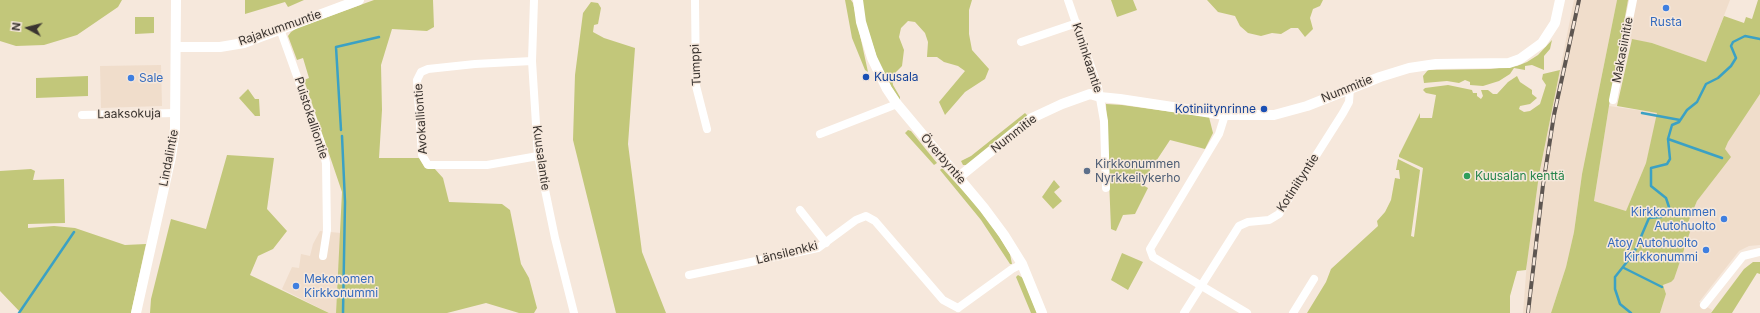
<!DOCTYPE html>
<html>
<head>
<meta charset="utf-8">
<style>
	body { margin:0 }
	#map { position:relative; width:1760px; height:313px; overflow:hidden; background:#f6e8dc; font-family:Inter,sans-serif }
	canvas { display:block }
	.north { position:absolute; left:8px; top:8px; width:40px; height:40px; -webkit-text-stroke:3px #f6e8dc; paint-order:stroke; rotate:277deg; font-size:11px; font-weight:700; line-height:16px; text-align:center; color:#3a3430 }
	.north::after { content:''; display:block; margin:auto; width:14px; height:18px; background:#3a3430; clip-path:polygon(50% 0,100% 100%,50% 72%,0 100%) }
</style>
</head>
<body>
<div id="map">
<canvas width="1760" height="313"></canvas>
<div class="north">N</div>
</div>
<script>
const c = document.querySelector('canvas').getContext('2d');
c.lineJoin = 'round';
function fill(path, color) { c.fillStyle = color; c.fill(path, 'evenodd'); }
const shape = rows => new Path2D(rows.map(r => 'M' + r).join(''));
function trace(path, color, width, dash) { c.strokeStyle = color; c.lineWidth = width; c.lineCap = dash ? 'butt' : 'round'; c.setLineDash(dash || []); c.stroke(path); }
function label(font, color, halo, rows, align = 'center') {
  c.font = font + ' Inter,sans-serif'; c.lineWidth = 3; c.setLineDash([]); c.textBaseline = 'middle'; c.strokeStyle = halo; c.fillStyle = color; for (const [text, x, y, turn = 0] of rows) {
    c.save(); c.translate(x, y); c.rotate((+turn || 0) * Math.PI / 180); c.textAlign = isNaN(turn) ? turn : align; if (halo) c.strokeText(text, 0, 0); c.fillText(text, 0, 0); c.restore();
  }
}
fill(shape([
	[1574,0,1617,0,1582,174,1574,232,1566,267,1551,313,1523,313,1527,261,1539,175],
	[1628,0,1730,0,1706,62,1652,43,1621,39],
	[161,65,162,106,101,108,100,66],
	[1760,94,1760,245,1749,246,1739,251,1699,302,1712,310,1711,313,1660,313,1666,294,1663,285,1671,282,1687,225,1697,201,1710,183,1728,142],
	[1609,106,1658,113,1646,163,1626,211,1594,201],
	[320,231,341,233,336,313,329,313,282,289,292,267,299,268,301,254,310,256,313,244]
]), '#f0ddcb');
fill(shape([
	[0,0,122,0,118,7,77,35,44,45,16,46,0,41],
	[245,0,304,0,288,7,285,2,245,14],
	[374,0,433,0,434,27,427,31,392,29,381,65,382,110,379,158,419,158,425,168,434,168,443,178,449,202,502,204,510,210,521,264,529,278,537,308,534,313,519,313,486,303,447,313,336,313,342,192,304,80,309,78,303,58,297,60,288,36,291,32,297,28],
	[845,0,851,0,853,3,868,72,865,70,852,38],
	[862,0,972,0,969,10,969,34,972,50,989,69,985,79,965,92,945,115,939,102,965,71,958,66,944,62,937,57,927,57,928,42,925,33,915,22,908,21,901,28,899,37,904,50,902,66,892,76,893,85,900,97,900,101,881,70,865,21],
	[1111,0,1133,0,1137,10,1117,17],
	[1207,0,1323,0,1320,6,1313,9,1310,18,1313,29,1305,37,1298,28,1291,28,1281,34,1272,33,1261,36,1248,33,1240,26,1235,16,1218,12],
	[1617,0,1628,0,1609,106,1594,201,1626,211,1646,163,1657,113,1617,106,1632,39,1652,43,1706,62,1724,16,1744,23,1746,17,1752,19,1758,0,1760,0,1760,94,1728,142,1725,149,1731,157,1697,201,1687,225,1691,229,1674,279,1671,282,1663,285,1666,294,1660,313,1551,313,1566,267,1574,232,1582,174],
	[591,2,598,3,601,8,598,24,594,25,593,32,604,38,635,48,628,144,642,252,666,313,616,313,573,140,575,75,583,13],
	[135,17,154,17,154,33,135,34],
	[1552,40,1550,49,1544,56,1544,70,1532,65,1525,66,1525,70,1514,68,1510,74,1499,81,1483,86,1470,85,1470,82,1465,80,1459,83,1447,81,1424,83,1423,76,1428,70,1490,69,1517,66,1527,62,1538,55],
	[1560,70,1539,175,1526,270,1517,271,1510,296,1510,313,1307,313,1326,282,1331,269,1378,226,1377,221,1385,212,1391,200,1395,178,1400,179,1399,170,1396,170,1398,159,1420,170,1411,236,1414,237,1423,168,1399,157,1399,155,1420,113,1420,118,1432,118,1436,95,1426,93,1423,90,1425,88,1448,85,1472,90,1473,93,1477,93,1477,96,1481,99,1483,96,1481,90,1488,90,1493,94,1497,94,1508,82,1517,76,1520,82,1532,90,1532,94,1537,98,1530,104,1520,106,1519,109,1524,112,1530,111,1540,104,1546,85,1542,79,1543,74],
	[88,76,88,96,36,98,36,78],
	[248,89,255,99,259,99,260,116,255,116,239,98],
	[1106,104,1122,105,1209,117,1213,133,1205,149,1170,140,1141,184,1148,188,1135,214,1123,215,1116,231,1111,229],
	[1025,113,1028,116,967,165,963,165,961,161,971,156],
	[908,130,911,131,937,163,934,165,905,133],
	[227,155,274,158,267,209,287,231,273,249,258,256,250,275,329,313,150,313,151,299,171,219,206,229],
	[942,168,976,205,995,230,1010,254,1012,264,1010,264,981,220,940,170],
	[31,169,35,171,33,180,64,179,65,223,28,224,28,228,54,226,75,228,125,245,146,244,131,313,21,313,0,291,0,171],
	[1054,180,1060,187,1054,192,1062,201,1053,209,1042,197],
	[1122,253,1143,262,1128,290,1111,280],
	[1753,262,1760,262,1760,274,1757,273,1732,313,1711,313,1744,269],
	[1018,275,1023,278,1037,313,1031,313,1016,277]
]), '#c2c77a');
trace(shape([
	[1642,113,1680,120],
	[341,130,336,47,379,37],
	[342,136,345,202,343,313],
	[1668,139,1722,158],
	[1624,268,1662,287],
	[19,313,74,232],
	[1631,313,1620,304,1615,289,1615,277,1634,253,1649,218,1661,217,1667,212,1669,207,1666,198,1651,186,1651,168,1667,164,1670,159,1668,139,1672,125,1679,122,1687,110,1697,102,1706,84,1718,78,1731,66,1736,58,1731,46,1733,42,1745,36,1760,39]
]), '#3ba1c4', 2.5);
trace(shape([
	[534,0,532,61,538,156,555,238,574,313],
	[695,0,696,86,707,129],
	[1068,0,1098,87,1104,121,1106,188],
	[280,29,321,143,326,163,327,230,323,256],
	[1021,42,1077,23],
	[532,61,475,64,428,69,421,72,417,80,422,155,428,165,487,165,538,156],
	[1613,100,1633,0],
	[82,115,176,113],
	[1225,115,1219,134,1150,249,1153,257,1247,313],
	[820,134,897,104],
	[800,210,826,243],
	[689,275,818,248,856,220,866,216,875,221,943,300,958,308],
	[1704,305,1743,256,1760,252],
	[958,308,1012,269,1022,264],
	[1184,313,1239,226,1248,222,1269,220,1279,214,1343,113,1349,102,1350,88],
	[1293,313,1314,279]
]), '#fff', 8);
trace(shape([
	[858,0,861,22,872,58,887,89,897,104,984,208,1004,235,1022,264,1042,313],
	[176,47,220,47,244,43,359,0],
	[959,177,1032,118,1062,104,1090,94,1100,97,1120,99,1225,115,1274,115,1307,106,1380,77,1409,68,1436,64,1509,63,1520,59,1542,43,1555,23,1560,0],
	[136,313,171,157,175,129,176,0]
]), '#fff', 10);
const rail = shape([
	[1528,313,1543,185,1554,115,1579,0]
]);
trace(rail, '#5e5651', 4);
trace(rail, '#f6e8dc', 2.5, [8]);
for (const [x, y, r, color] of [
	[1666,8,4,"#3f7fe0"],
	[866,77,4,"#1a4fb4"],
	[131,78,4,"#3f7fe0"],
	[1264,109,4,"#1a4fb4"],
	[1087,171,4,"#5c6f8a"],
	[1467,176,4,"#2e9e5b"],
	[1724,219,4,"#3f7fe0"],
	[1706,250,4,"#3f7fe0"],
	[296,286,4,"#3f7fe0"]
]) { const dot = new Path2D(); dot.arc(x, y, r, 0, 2 * Math.PI); c.fillStyle = color; c.fill(dot); trace(dot, '#f6e8dc', 1.5); }
label('12px', '#366cbe', '#f6e8dc', [
	["Rusta",1666,22,"center"],
	["Sale",139,78],
	["Kirkkonummen",1716,212,"right"],
	["Autohuolto",1716,226,"right"],
	["Atoy Autohuolto",1698,243,"right"],
	["Kirkkonummi",1698,257,"right"],
	["Mekonomen",304,279],
	["Kirkkonummi",304,293]
], 'left');
label('12px', '#3a3430', '#f6e8dc', [
	["Rajakummuntie",280,28,-19],
	["Makasiinitie",1623,50,-79],
	["Kuninkaantie",1087,58,72],
	["Tumppi",696,65,-93],
	["Nummitie",1347,89,-22],
	["Laaksokuja",129,114,-1],
	["Puistokalliontie",311,118,72],
	["Avokalliontie",421,119,-94],
	["Nummitie",1014,134,-38],
	["Lindalintie",169,158,-79],
	["Kuusalantie",541,158,82],
	["Överbyntie",943,159,49],
	["Kotiniityntie",1298,183,-57],
	["Länsilenkki",787,253,-14]
]);
label('12px', '#164399', '#f6e8dc', [
	["Kuusala",874,77],
	["Kotiniitynrinne",1256,109,"right"]
], 'left');
label('12px', '#4e5e75', '#f6e8dc', [
	["Kirkkonummen",1095,164],
	["Nyrkkeilykerho",1095,178]
], 'left');
label('12px', '#27864d', '#f6e8dc', [
	["Kuusalan kenttä",1475,176]
], 'left');
</script>
</body>
</html>
